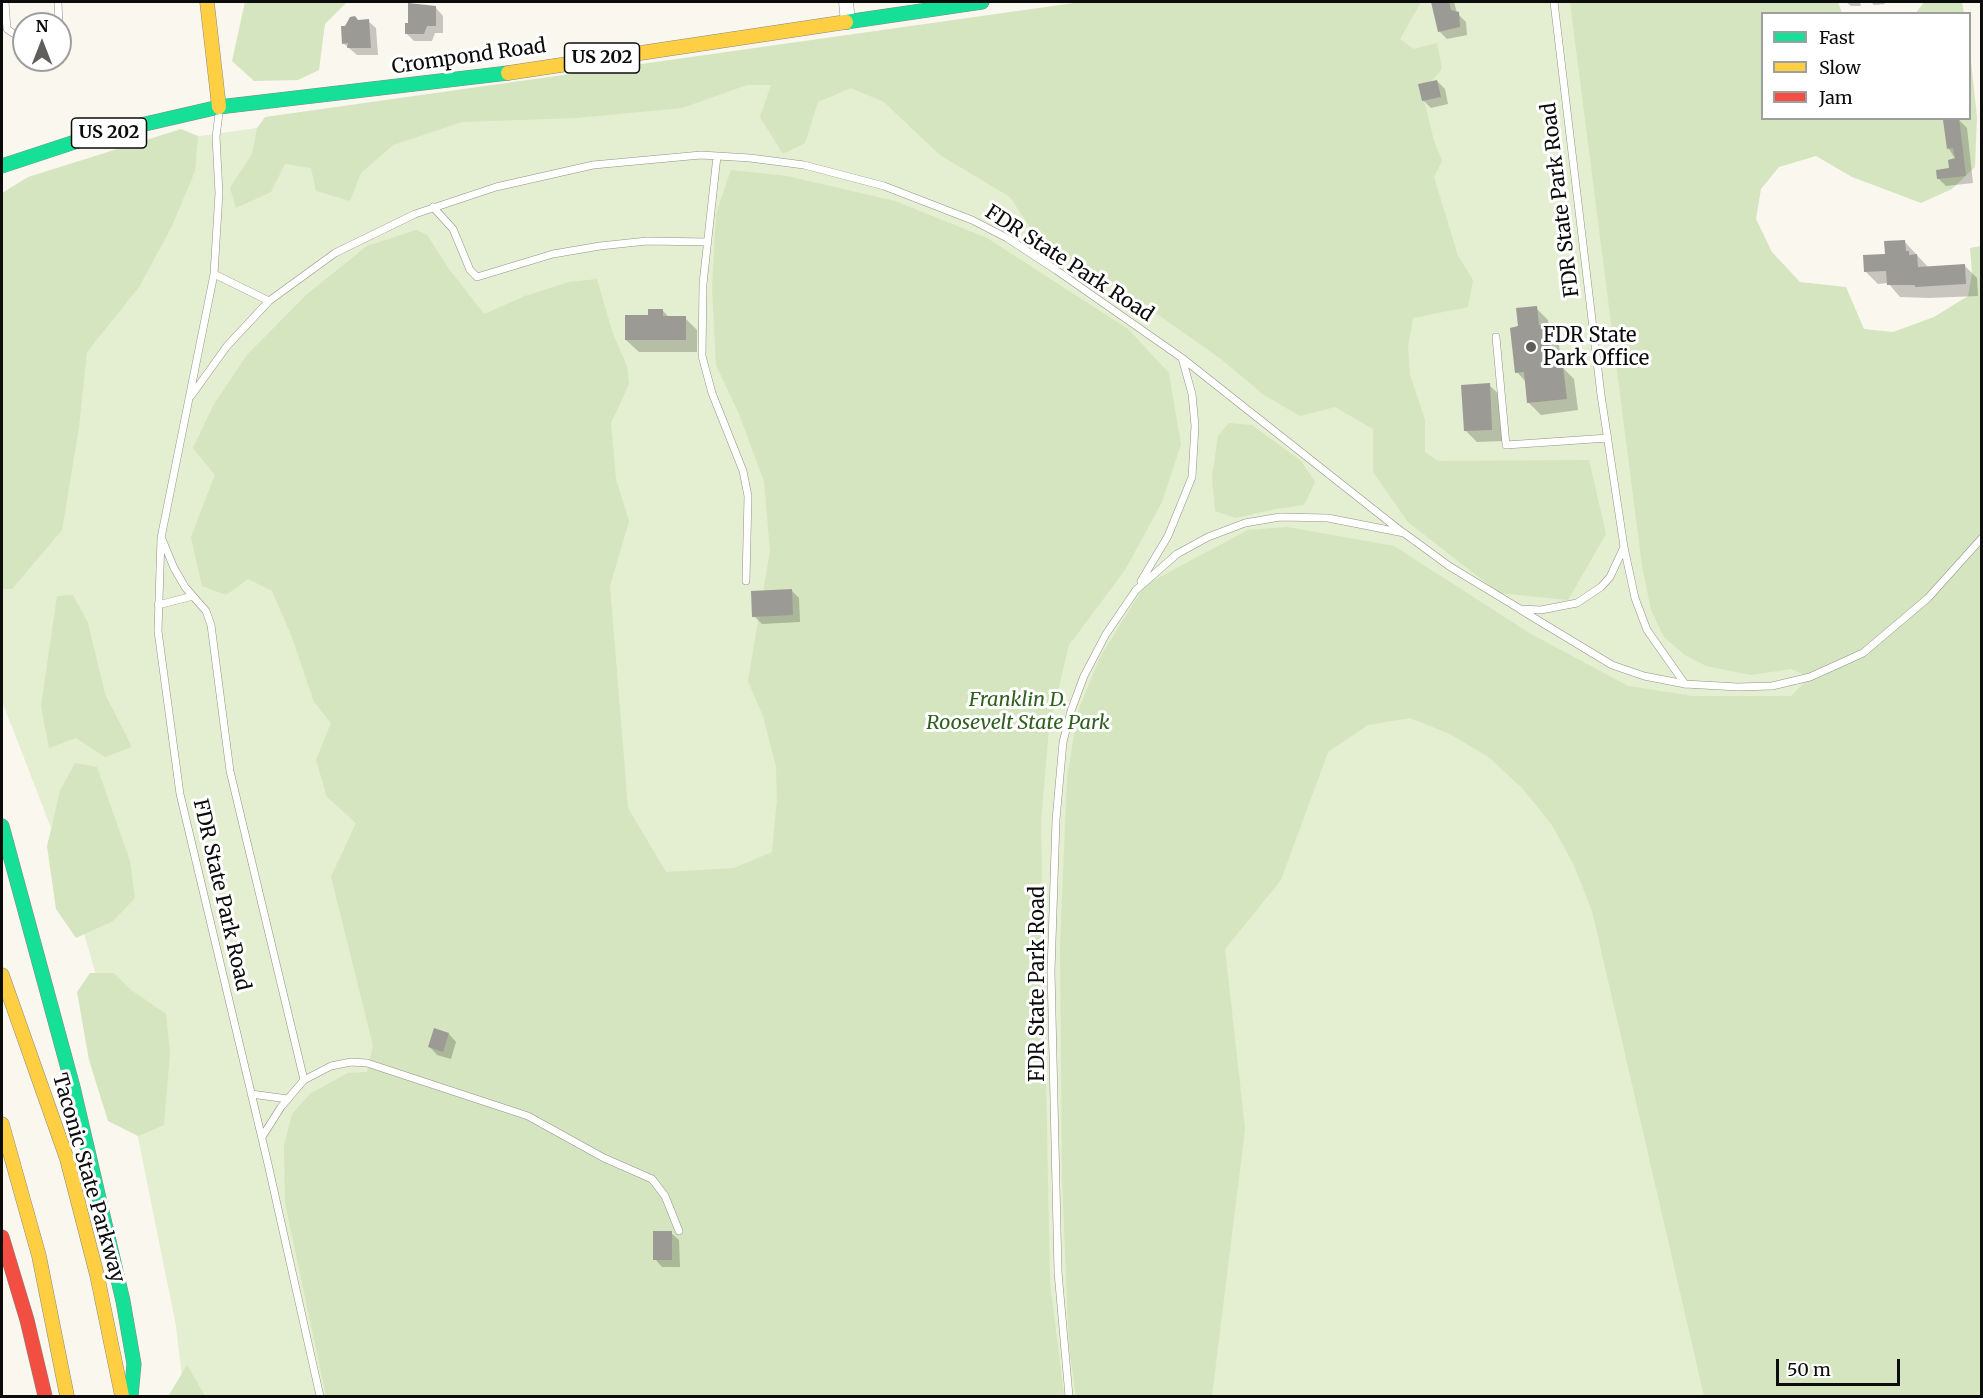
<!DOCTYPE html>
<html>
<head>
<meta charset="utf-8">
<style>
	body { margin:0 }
	#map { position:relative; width:1983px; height:1398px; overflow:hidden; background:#faf7ef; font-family:Merriweather,serif }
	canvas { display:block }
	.frame { position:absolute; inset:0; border:3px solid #0c0c0c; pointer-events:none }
	.legend { position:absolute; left:1761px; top:12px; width:210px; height:108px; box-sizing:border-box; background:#fff; border:2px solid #9e9e9e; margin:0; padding:8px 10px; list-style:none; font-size:18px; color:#0c0c0c }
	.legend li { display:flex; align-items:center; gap:12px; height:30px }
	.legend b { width:30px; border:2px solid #9e9e9e }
	.north { position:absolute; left:12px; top:12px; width:60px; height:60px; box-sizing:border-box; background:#fff; border:2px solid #9e9e9e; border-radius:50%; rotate:0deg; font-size:16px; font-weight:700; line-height:24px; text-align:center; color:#0c0c0c }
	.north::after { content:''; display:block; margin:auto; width:21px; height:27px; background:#5f5e5b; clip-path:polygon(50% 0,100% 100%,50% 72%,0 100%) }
	.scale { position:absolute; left:1776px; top:1359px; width:124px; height:27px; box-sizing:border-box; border:3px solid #0c0c0c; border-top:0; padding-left:8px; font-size:18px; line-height:21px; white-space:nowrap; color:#0c0c0c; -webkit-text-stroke:4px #fff; paint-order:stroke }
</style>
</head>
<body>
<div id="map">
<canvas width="1983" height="1398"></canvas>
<div class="frame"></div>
<ul class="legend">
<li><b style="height:8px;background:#16e098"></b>Fast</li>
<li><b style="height:8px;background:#ffcf43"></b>Slow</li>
<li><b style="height:8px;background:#f24e42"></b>Jam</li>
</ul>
<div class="north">N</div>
<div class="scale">50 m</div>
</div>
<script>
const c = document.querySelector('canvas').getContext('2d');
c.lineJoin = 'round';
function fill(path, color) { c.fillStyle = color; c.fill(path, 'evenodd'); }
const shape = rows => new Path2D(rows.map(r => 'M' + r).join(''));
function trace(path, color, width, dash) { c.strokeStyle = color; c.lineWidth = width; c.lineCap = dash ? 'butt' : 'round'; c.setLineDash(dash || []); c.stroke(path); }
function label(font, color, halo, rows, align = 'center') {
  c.font = font + ' Merriweather,serif'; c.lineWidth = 6; c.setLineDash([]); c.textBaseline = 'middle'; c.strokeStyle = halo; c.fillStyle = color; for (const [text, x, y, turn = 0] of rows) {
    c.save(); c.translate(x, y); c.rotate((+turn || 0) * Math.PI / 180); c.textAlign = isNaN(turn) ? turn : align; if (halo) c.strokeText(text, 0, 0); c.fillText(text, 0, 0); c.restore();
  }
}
fill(shape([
	[1145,2,1605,2,1671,487,1981,444,1981,1396,184,1396,176,1326,126,1078,60,851,2,701,2,198,172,140]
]), '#e4eed0');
fill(shape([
	[245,2,347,2,325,24,319,70,298,80,254,81,232,61],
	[1081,2,1421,2,1400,39,1414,49,1437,43,1442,69,1422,92,1434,141,1442,161,1434,177,1458,256,1473,280,1468,307,1413,318,1408,347,1410,375,1425,420,1425,452,1438,461,1589,460,1606,534,1568,600,1499,593,1408,522,1373,472,1373,429,1335,407,1300,416,1264,395,1221,359,1099,273,1040,242,1010,197,940,155,884,102,851,88,818,102,805,143,783,154,760,117,771,85,747,85,682,108,577,118,462,122,393,145,361,173,350,201,316,191,311,168,285,164,271,192,236,208,230,188,252,154,257,128,265,117],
	[1570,2,1838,2,1842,13,1762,14,1762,118,1970,118,1970,52,1977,117,1975,167,1952,189,1921,203,1852,177,1816,156,1779,167,1761,189,1756,219,1772,252,1800,282,1846,287,1864,329,1893,332,1934,317,1968,296,1972,274,1970,248,1981,246,1981,1396,1704,1396,1592,911,1574,865,1552,825,1523,789,1490,758,1450,734,1410,718,1368,725,1328,752,1281,880,1225,949,1245,1129,1212,1396,1076,1396,1069,1347,1062,1178,1060,945,1067,778,1078,711,1100,657,1145,585,1248,530,1287,527,1394,546,1531,634,1628,686,1693,696,1791,696,1810,677,1791,669,1751,675,1706,666,1685,655,1664,637,1651,610,1642,566],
	[1924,2,1962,2,1964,13,1916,13],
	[181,129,198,136,195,171,171,228,139,287,87,352,79,427,62,530,12,589,2,589,2,193,28,177],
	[731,170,787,176,895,201,987,238,1128,329,1169,373,1181,444,1162,502,1125,570,1069,645,1049,728,1041,822,1050,1282,1064,1396,326,1396,285,1203,284,1146,292,1114,311,1093,348,1073,367,1072,373,1046,331,877,356,823,327,797,316,760,331,723,314,702,292,637,272,591,248,579,226,595,202,586,191,537,215,475,193,448,213,406,247,355,306,295,367,246,416,230,427,235,449,269,484,314,525,296,569,282,597,279,613,334,627,366,629,384,611,423,616,479,629,521,610,586,628,808,666,872,734,868,772,852,777,800,776,767,763,716,748,681,770,551,764,481,739,414,716,365,712,288,716,214],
	[1229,423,1252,425,1301,461,1315,482,1304,505,1276,509,1236,518,1215,511,1212,476,1216,450,1218,436],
	[73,595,88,623,105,694,132,747,105,757,76,738,49,748,41,706,57,596],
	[75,763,97,767,130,861,135,898,113,921,76,938,56,909,47,846,60,791],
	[90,973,114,973,131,990,166,1014,170,1053,164,1125,138,1136,108,1121,89,1060,77,992],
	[187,1365,205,1396,169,1396,169,1395]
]), '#d5e5bf');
fill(shape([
	[1433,2,1454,2,1457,13,1466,22,1467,35,1447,39,1439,31],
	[1846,2,1863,2,1860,2,1861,6,1851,6],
	[1871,2,1884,2,1885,4,1874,5],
	[436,8,443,16,443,33,435,33,432,41,414,41,406,33],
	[368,21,376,28,378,55,357,55,343,43,359,22],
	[1437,81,1445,89,1448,104,1431,108,1423,100],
	[1959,120,1967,128,1973,183,1946,186,1938,178,1951,169,1956,160,1949,149],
	[1904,241,1928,267,1965,266,1977,278,1978,296,1929,298,1900,297,1888,283,1878,284,1866,272],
	[1536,308,1548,320,1549,329,1558,338,1562,367,1574,379,1578,410,1541,415,1529,403,1526,382,1517,372,1520,328],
	[663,311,670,318,685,318,697,330,697,352,639,352,626,340,650,317],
	[1489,385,1502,397,1504,441,1477,442,1465,430],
	[791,590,799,598,800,622,762,624,754,616],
	[449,1034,456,1042,451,1059,437,1055,430,1047],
	[671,1233,679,1240,680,1267,662,1267,655,1259]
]), '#0003');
fill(shape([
	[1431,2,1449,2,1451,10,1459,12,1460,27,1438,32],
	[408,3,436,6,436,26,427,26,424,34,405,34,405,23,408,23],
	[355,16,358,20,369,19,371,48,347,48,348,43,342,44,341,26,345,26,350,17],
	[1437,80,1441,97,1422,101,1418,84],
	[1959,118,1966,176,1937,179,1936,170,1949,168,1948,160,1955,158,1953,148,1947,149,1943,120],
	[1905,240,1906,251,1909,251,1909,255,1917,254,1918,267,1965,264,1966,284,1915,287,1915,285,1887,285,1886,271,1864,272,1863,255,1885,254,1884,241],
	[1537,306,1539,325,1547,324,1552,367,1563,366,1567,399,1527,403,1524,372,1515,373,1510,328,1518,326,1516,308],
	[648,309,663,309,663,316,686,316,686,340,625,340,625,315,648,315],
	[1490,383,1492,430,1464,431,1461,385],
	[792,589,793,615,752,617,751,591],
	[434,1028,449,1033,443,1052,428,1047],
	[653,1231,672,1231,672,1260,653,1260]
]), '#9c9a95');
const lane = shape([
	[5,2,7,29,17,36,24,36],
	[58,2,59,24],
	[219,113,216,137,219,193,214,274,161,538,158,631,180,794,268,1164,320,1396],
	[717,156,703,284,702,356,712,393,743,471,748,496,746,581],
	[433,207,453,229,470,270,477,277,553,254,600,246,647,241,708,242],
	[214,274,269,301],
	[1496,337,1506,445,1608,438],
	[1182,358,1402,532],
	[191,396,227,346,269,301,335,253,415,214,496,187,593,165,701,155,750,158,804,165,884,186,972,220,1007,238,1056,270,1182,358,1192,394,1195,426,1192,477,1168,536,1141,581],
	[162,539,174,568,185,587,206,611,211,625,230,771,304,1080],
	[1624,547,1635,598,1647,630,1685,684],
	[158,605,193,596],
	[1521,610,1612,665,1644,676,1685,684,1738,687,1772,686,1810,677,1863,653,1928,598,1982,538],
	[251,1094,288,1099],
	[262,1137,281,1107,304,1080,331,1066,351,1062,367,1063,528,1116,604,1158,652,1179,665,1196,679,1231],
	[1069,1396,1058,1272,1051,971,1056,820,1063,742,1071,711,1084,676,1106,634,1136,590,1177,554,1208,537,1245,523,1280,517,1328,518,1404,533,1449,566,1520,609,1541,610,1577,603,1601,587,1610,577,1624,547,1601,395,1554,2]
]);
const street = shape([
	[846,2,848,22]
]);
const fast = shape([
	[846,22,982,2],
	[2,166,93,136,219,107,508,73],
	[2,826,73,1087,123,1301,134,1364,131,1396]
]);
const slow = shape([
	[207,2,219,107],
	[508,73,846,22],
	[2,975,67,1159,97,1275,122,1396],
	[2,1124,39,1256,67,1396]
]);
const jam = shape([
	[2,1237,27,1320,45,1396]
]);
trace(lane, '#93928e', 8);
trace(street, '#93928e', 15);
trace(fast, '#8a8885', 15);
trace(slow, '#8a8885', 15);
trace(jam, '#8a8885', 15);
trace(lane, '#fefefd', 7);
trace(street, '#fefefd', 14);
trace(fast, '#16e098', 14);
trace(slow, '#ffcf43', 14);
trace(jam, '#f24e42', 14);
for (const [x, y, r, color] of [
	[1531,347,6,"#5f5e5b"]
]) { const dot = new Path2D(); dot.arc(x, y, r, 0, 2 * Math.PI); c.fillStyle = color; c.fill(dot); trace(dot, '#fff', 2); }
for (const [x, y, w] of [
	[602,58,75],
	[109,133,75]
]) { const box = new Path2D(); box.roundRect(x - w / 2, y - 15, w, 30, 4.5); c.fillStyle = '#fff'; c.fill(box); trace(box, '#0c0c0c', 1.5); }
label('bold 18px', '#0c0c0c', null, [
	["US 202",602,58],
	["US 202",109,133]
]);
label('20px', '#0c0c0c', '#fff', [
	["Crompond Road",469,57,-8],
	["FDR State Park Road",1561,200,-97],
	["FDR State Park Road",1069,264,33],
	["FDR State Park Road",221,895,77],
	["FDR State Park Road",1038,984,-90],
	["Taconic State Parkway",88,1178,74]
]);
label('20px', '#0c0c0c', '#fff', [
	["FDR State",1543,336],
	["Park Office",1543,359]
], 'left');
label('italic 20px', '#30601f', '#fff', [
	["Franklin D.",1018,700],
	["Roosevelt State Park",1018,723]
]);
</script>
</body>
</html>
